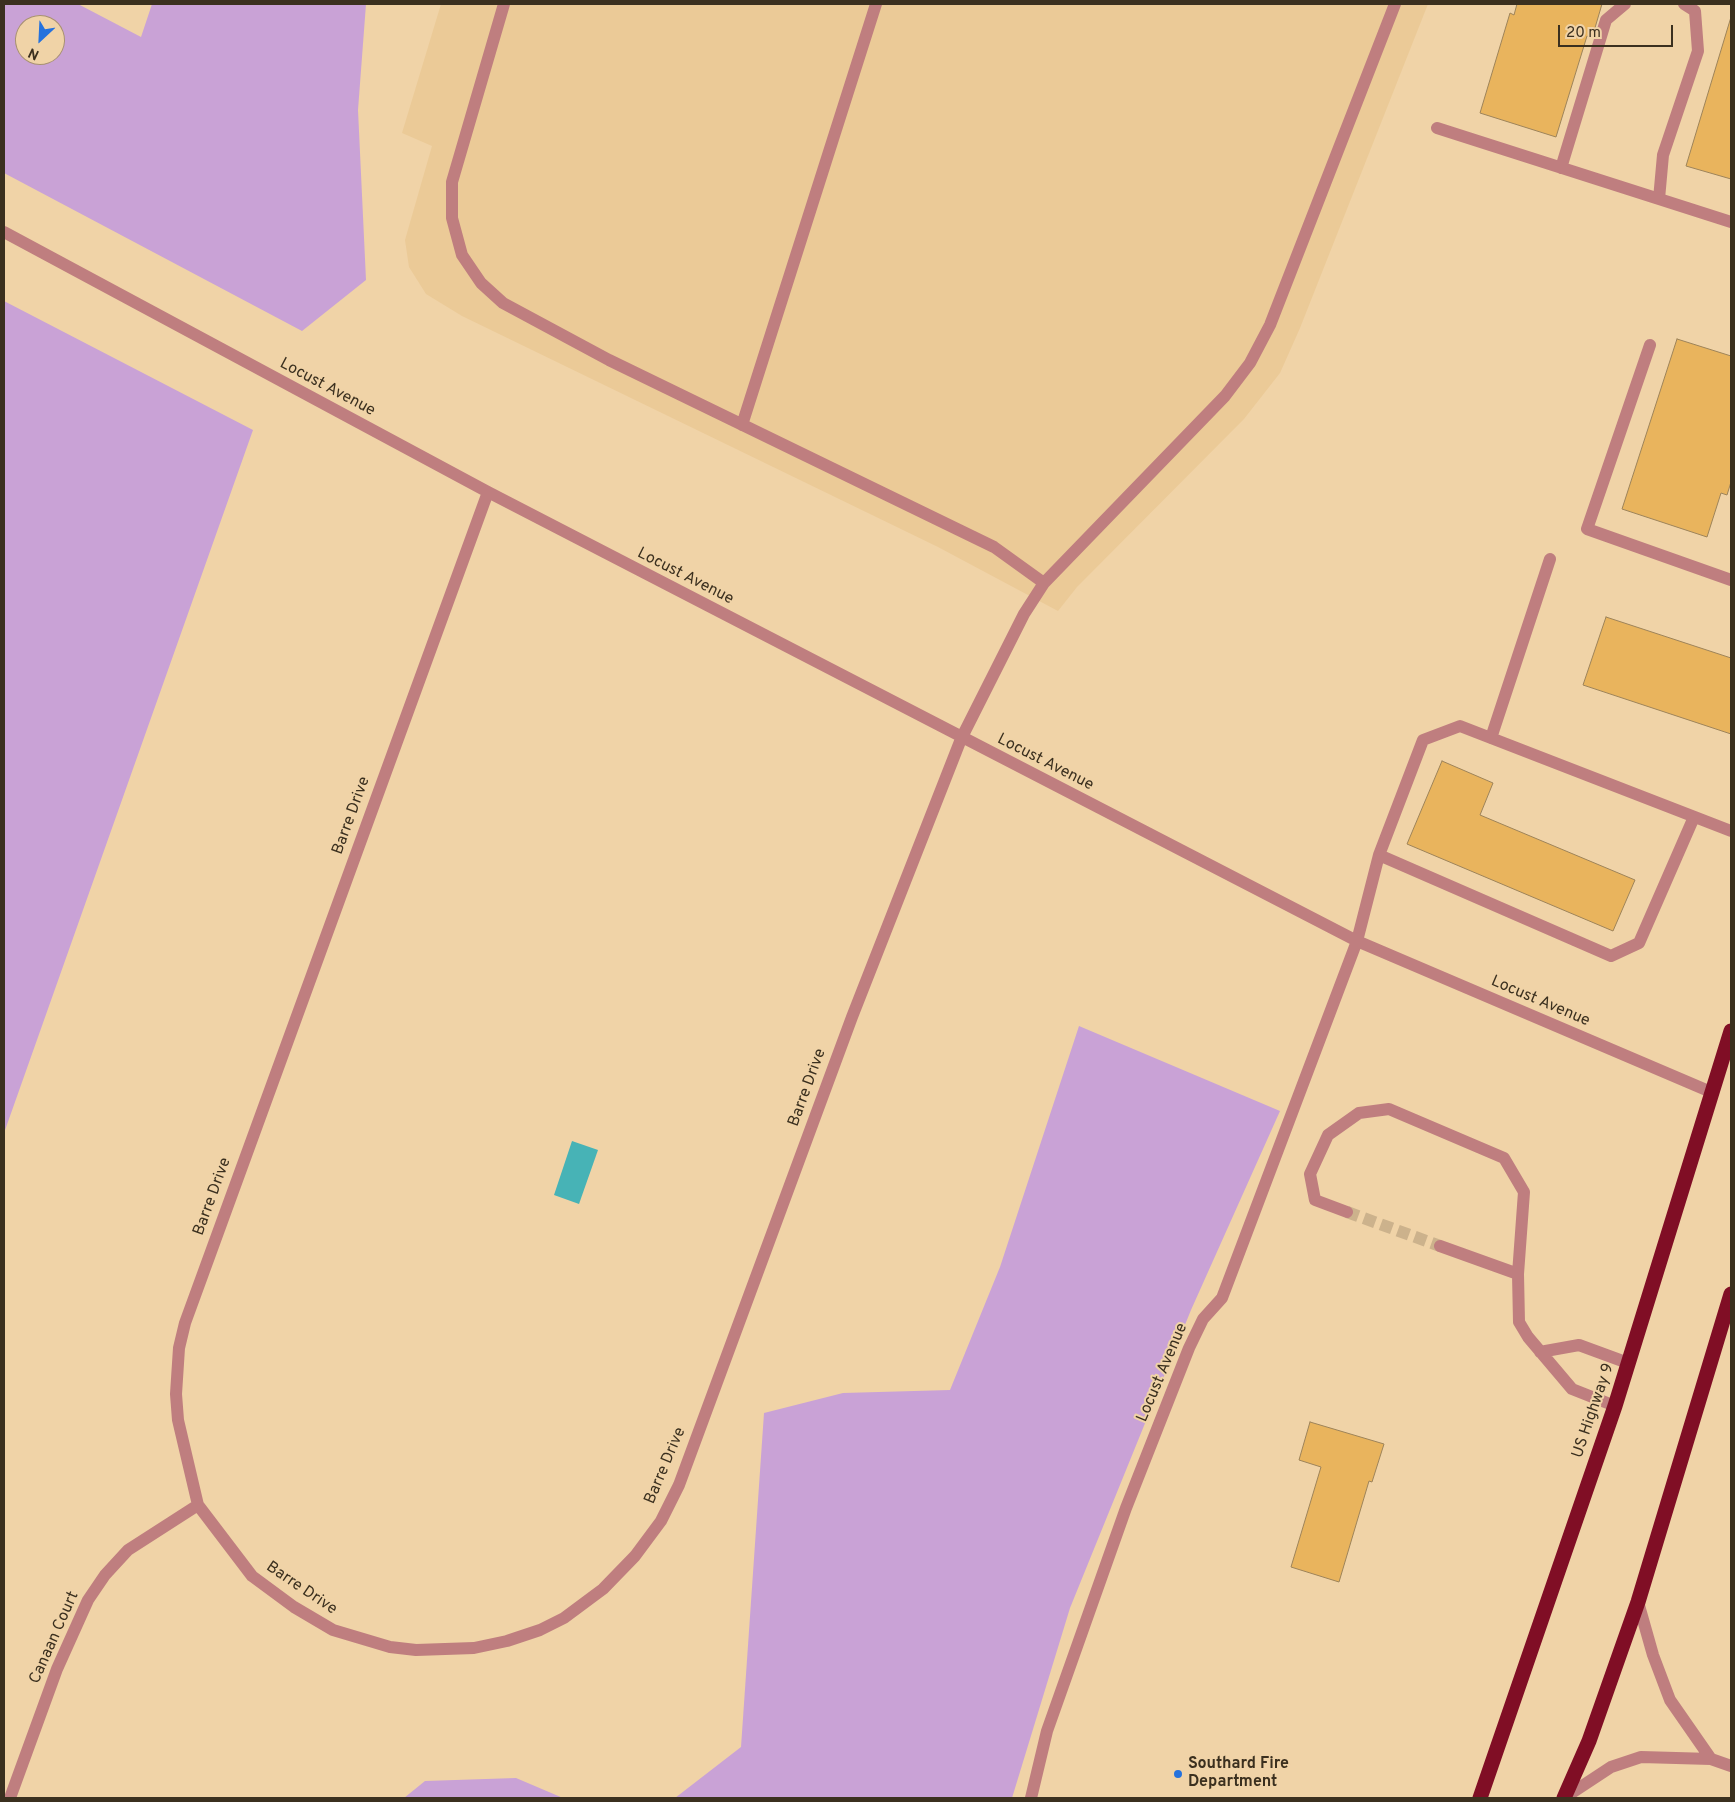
<!DOCTYPE html>
<html>
<head>
<meta charset="utf-8">
<style>
	body { margin:0 }
	#map { position:relative; width:1735px; height:1802px; overflow:hidden; background:#f0d3a7; font-family:Overpass,sans-serif }
	canvas { display:block }
	.frame { position:absolute; inset:0; border:5px solid #3b301f; pointer-events:none }
	.north { position:absolute; left:15px; top:15px; width:50px; height:50px; box-sizing:border-box; background:#f0d3a7; border:1px solid #a89271; border-radius:50%; rotate:205deg; font-size:14px; font-weight:700; line-height:20px; text-align:center; color:#3b301f }
	.north::after { content:''; display:block; margin:auto; width:18px; height:22px; background:#2572dd; clip-path:polygon(50% 0,100% 100%,50% 72%,0 100%) }
	.scale { position:absolute; left:1558px; top:25px; width:115px; height:22px; box-sizing:border-box; border:2px solid #3b301f; border-top:0; padding-left:6px; font-size:15px; line-height:18px; white-space:nowrap; color:#3b301f; -webkit-text-stroke:4px #f0d3a7; paint-order:stroke }
</style>
</head>
<body>
<div id="map">
<canvas width="1735" height="1802"></canvas>
<div class="frame"></div>
<div class="north">N</div>
<div class="scale">20 m</div>
</div>
<script>
const c = document.querySelector('canvas').getContext('2d');
c.lineJoin = 'round';
function fill(path, color) { c.fillStyle = color; c.fill(path, 'evenodd'); }
const shape = rows => new Path2D(rows.map(r => 'M' + r).join(''));
function trace(path, color, width, dash) { c.strokeStyle = color; c.lineWidth = width; c.lineCap = dash ? 'butt' : 'round'; c.setLineDash(dash || []); c.stroke(path); }
function label(font, color, halo, rows, align = 'center') {
  c.font = font + ' Overpass,sans-serif'; c.lineWidth = 4; c.setLineDash([]); c.textBaseline = 'middle'; c.strokeStyle = halo; c.fillStyle = color; for (const [text, x, y, turn = 0] of rows) {
    c.save(); c.translate(x, y); c.rotate((+turn || 0) * Math.PI / 180); c.textAlign = isNaN(turn) ? turn : align; if (halo) c.strokeText(text, 0, 0); c.fillText(text, 0, 0); c.restore();
  }
}
fill(shape([
	[441,4,1428,4,1300,328,1280,373,1244,419,1077,587,1058,611,938,547,462,316,426,294,409,267,405,240,432,146,402,133]
]), '#ebca97');
fill(shape([
	[4,4,78,4,141,37,152,4,366,4,358,110,366,280,302,331,4,173],
	[25,25,55,25,55,55,25,55],
	[4,301,253,430,4,1133],
	[1079,1026,1280,1111,1191,1310,1070,1608,1012,1798,675,1798,741,1747,764,1413,843,1393,950,1390,1000,1267],
	[516,1778,563,1798,404,1798,425,1781]
]), '#c9a2d6');
fill(shape([
	[572,1141,598,1150,579,1204,554,1195]
]), '#47b3b6');
const building = shape([
	[1517,4,1602,4,1592,38,1587,36,1556,137,1480,113,1510,13,1514,15,1517,4],
	[1731,17,1731,179,1686,166,1731,17],
	[1677,339,1731,356,1731,482,1727,495,1721,493,1707,537,1622,509,1677,339],
	[1606,617,1731,658,1731,734,1583,685,1606,617],
	[1442,761,1493,783,1480,815,1635,880,1613,931,1407,844,1442,761],
	[1310,1422,1384,1444,1372,1482,1369,1481,1339,1582,1291,1567,1321,1467,1299,1460,1310,1422]
]);
fill(building, '#e9b45d');
trace(building, '#9d8359', 1);
trace(shape([
	[1347,1212,1440,1246]
]), '#ccb28c', 12, [12, 6]);
trace(shape([
	[504,4,452,182,452,218,462,255,481,283,503,303,609,360,994,547,1044,583],
	[1437,128,1731,222],
	[1561,168,1606,20,1625,4],
	[1659,199,1663,155,1698,51,1695,11,1684,4],
	[4,232,488,492,1357,941,1711,1092],
	[1650,345,1587,529,1731,580],
	[742,425,876,4],
	[488,492,185,1323,179,1348,176,1394,178,1420,198,1505,252,1576,294,1607,333,1630,390,1647,416,1650,474,1648,507,1641,540,1630,564,1618,603,1589,635,1556,661,1521,679,1485,852,1017,961,739,1024,614,1044,583,1225,396,1250,363,1270,325,1395,4],
	[1491,738,1550,559],
	[1379,855,1611,956,1639,943,1694,817],
	[1347,1212,1315,1200,1310,1174,1328,1135,1359,1113,1389,1109,1504,1158,1524,1192,1518,1274,1440,1246],
	[1518,1274,1519,1322,1528,1337,1572,1389,1615,1406],
	[1540,1352,1579,1345,1628,1363],
	[1638,1602,1653,1655,1670,1700,1711,1759],
	[10,1798,57,1669,88,1600,105,1575,128,1550,198,1505],
	[1031,1798,1047,1731,1126,1508,1189,1348,1203,1319,1222,1298,1357,941,1379,855,1423,740,1460,726,1731,831],
	[1564,1798,1611,1767,1641,1757,1711,1759,1731,1766]
]), '#bf7e7f', 12);
trace(shape([
	[1480,1798,1615,1406,1731,1031],
	[1564,1798,1589,1741,1638,1602,1731,1294]
]), '#800e25', 15);
for (const [x, y, r, color] of [
	[1178,1774,5,"#2572dd"]
]) { const dot = new Path2D(); dot.arc(x, y, r, 0, 2 * Math.PI); c.fillStyle = color; c.fill(dot); trace(dot, '#f0d3a7', 2); }
label('16px', '#3b301f', '#f0d3a7', [
	["Locust Avenue",327,388,28],
	["Locust Avenue",685,577,27],
	["Locust Avenue",1045,763,27],
	["Barre Drive",352,816,-70],
	["Locust Avenue",1540,1002,23],
	["Barre Drive",808,1088,-70],
	["Barre Drive",213,1197,-70],
	["Locust Avenue",1163,1373,-67],
	["US Highway 9",1594,1411,-71],
	["Barre Drive",666,1466,-67],
	["Barre Drive",301,1589,34],
	["Canaan Court",55,1638,-66]
]);
label('bold 16px', '#3b301f', '#f0d3a7', [
	["Southard Fire",1188,1765],
	["Department",1188,1783]
], 'left');
</script>
</body>
</html>
